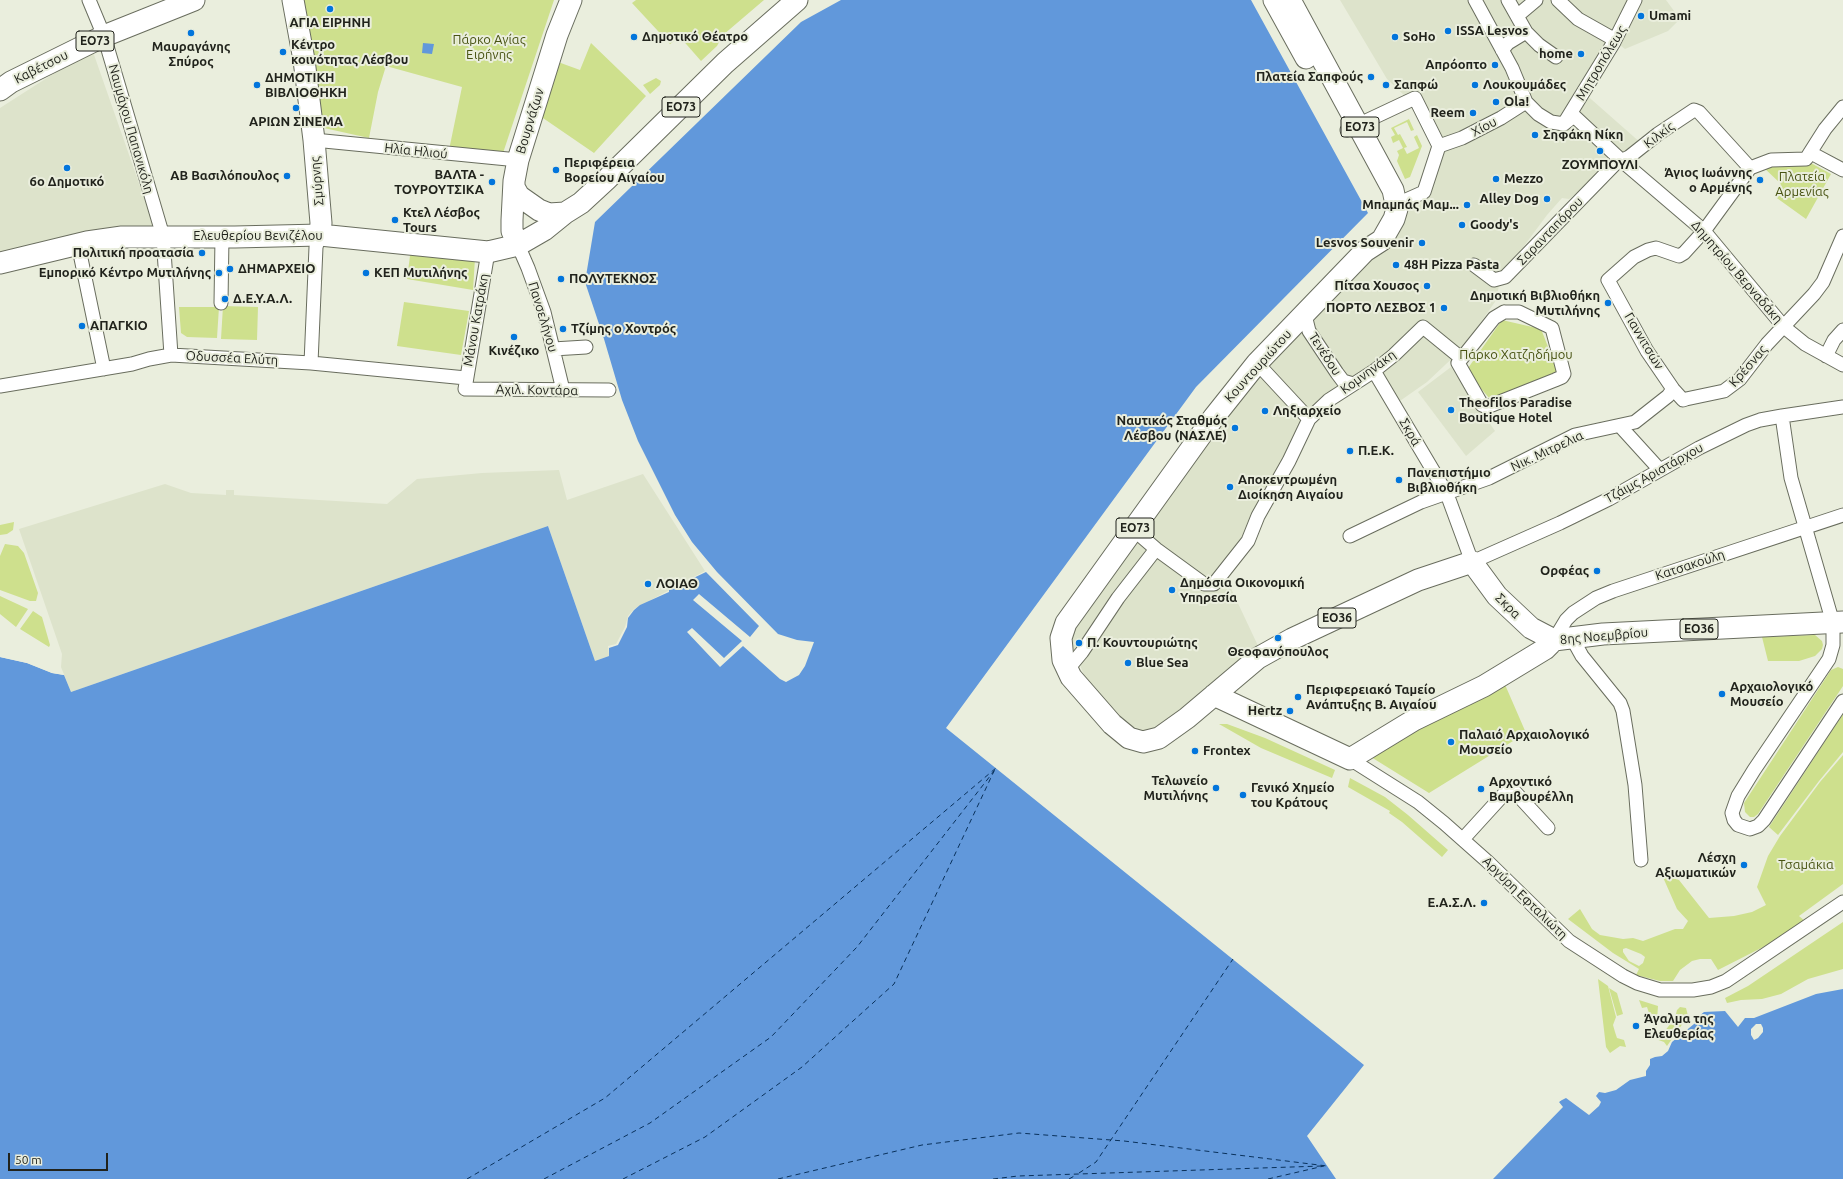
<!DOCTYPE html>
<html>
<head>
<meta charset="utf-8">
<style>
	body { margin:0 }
	#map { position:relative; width:1843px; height:1179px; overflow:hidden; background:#eaeedd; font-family:Ubuntu,sans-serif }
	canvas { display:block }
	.scale { position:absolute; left:8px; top:1153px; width:100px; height:18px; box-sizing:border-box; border:2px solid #21231c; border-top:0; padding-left:5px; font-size:12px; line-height:14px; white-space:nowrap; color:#21231c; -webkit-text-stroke:3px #eaeedd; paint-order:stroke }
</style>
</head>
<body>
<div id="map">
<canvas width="1843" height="1179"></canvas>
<div class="scale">50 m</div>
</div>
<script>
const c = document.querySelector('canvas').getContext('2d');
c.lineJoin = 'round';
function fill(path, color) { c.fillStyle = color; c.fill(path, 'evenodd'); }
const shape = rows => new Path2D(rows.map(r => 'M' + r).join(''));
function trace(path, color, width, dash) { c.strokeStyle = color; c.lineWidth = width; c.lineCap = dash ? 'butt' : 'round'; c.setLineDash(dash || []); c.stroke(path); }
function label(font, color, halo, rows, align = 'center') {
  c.font = font + ' Ubuntu,sans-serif'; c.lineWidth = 4; c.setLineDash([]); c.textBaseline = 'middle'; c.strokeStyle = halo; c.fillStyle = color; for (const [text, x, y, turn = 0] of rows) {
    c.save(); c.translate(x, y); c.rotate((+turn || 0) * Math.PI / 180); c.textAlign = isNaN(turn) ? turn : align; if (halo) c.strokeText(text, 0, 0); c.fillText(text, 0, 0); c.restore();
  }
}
fill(shape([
	[1340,0,1666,0,1680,19,1668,31,1625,49,1617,43,1583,92,1642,144,1569,199,1562,198,1547,215,1504,273,1499,283,1497,299,1462,349,1427,382,1397,403,1378,373,1360,384,1317,417,1260,521,1250,548,1227,580,1260,650,1186,714,1139,738,1111,710,1085,677,1073,649,1070,628,1214,424,1430,189,1432,144,1407,98,1387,79],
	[92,49,155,229,53,239,0,252,0,108],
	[1451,367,1495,431,1466,456,1418,392],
	[559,470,567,500,643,474,705,571,634,609,628,616,625,627,616,644,608,646,609,656,595,661,548,526,71,692,61,667,62,654,19,529,165,484,191,493,226,495,226,490,234,490,234,495,387,504,417,479,482,473]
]), '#dde3cb');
fill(shape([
	[302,0,554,0,503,153,449,150,462,87,386,66,378,92,369,138,324,128],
	[636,0,764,0,723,35,717,46,701,61,680,37,670,44,632,3],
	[591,43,646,96,594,153,540,116,558,62,580,70],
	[656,78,661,81,660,85,650,94,643,85],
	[1409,119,1414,130,1411,131,1407,122,1394,128,1398,135,1400,134,1407,147,1404,148,1407,154,1419,148,1414,137,1417,135,1422,146,1410,177,1405,179,1397,161,1399,155,1397,151,1403,148,1399,140,1393,143,1391,137,1395,135,1391,128],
	[1809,162,1831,174,1806,219,1774,196,1781,184,1762,166],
	[411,248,475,258,473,290,407,279],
	[404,302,469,311,461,355,397,346],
	[223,306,258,307,257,340,221,339],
	[179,307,219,307,217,338,187,337,181,333],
	[1502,320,1541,329,1558,372,1490,399,1466,371],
	[14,522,13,530,7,534,0,535,0,525],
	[5,544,18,546,24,553,38,593,36,601,30,601,0,590,0,556],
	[0,596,28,609,16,627,0,614],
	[33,611,42,617,50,645,49,647,20,629],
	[1815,635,1822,641,1823,645,1822,649,1815,656,1799,661,1768,661,1762,637],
	[1838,667,1843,669,1843,686,1758,814,1754,817,1750,817,1745,812,1744,803,1831,670],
	[1503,680,1526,733,1429,793,1371,757],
	[1843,714,1843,752,1819,781,1778,835,1769,827],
	[1219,724,1227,724,1265,738,1335,770,1332,778,1261,748],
	[1843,755,1843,884,1799,916,1805,921,1771,943,1718,970,1711,959,1700,959,1692,961,1680,970,1673,981,1660,981,1636,975,1639,969,1613,953,1568,919,1580,909,1592,929,1600,935,1623,939,1633,938,1643,941,1675,929,1683,929,1688,921,1677,909,1662,875,1679,880,1709,918,1734,916,1752,912,1766,905,1757,887,1768,856,1780,836,1820,782],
	[1626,948,1641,954,1645,957,1643,963,1639,966,1629,961,1623,952,1623,949],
	[1350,778,1385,797,1408,815,1448,850,1442,857,1402,822,1389,813,1390,811,1348,787],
	[1843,922,1843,969,1808,979,1781,994,1762,999,1741,1000,1727,1003,1725,998,1748,986],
	[1598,979,1608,986,1616,1017,1613,1025,1615,1032,1617,1038,1624,1040,1626,1047,1620,1046,1610,1053,1606,1047],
	[1609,988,1617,993,1623,1014,1617,1016],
	[1639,1000,1658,1006,1656,1035,1653,1023,1654,1023,1653,1019,1651,1019,1647,1007,1642,1008],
	[1680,1007,1686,1008,1688,1016,1667,1046,1664,1042,1653,1038,1657,1036,1658,1031,1664,1032,1675,1018,1677,1010]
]), '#cee08d');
fill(shape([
	[841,0,1251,0,1368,213,1196,387,946,728,1364,1065,1307,1136,1336,1179,0,1179,0,657,27,663,52,673,64,675,71,692,548,526,595,661,609,656,609,648,618,645,627,627,628,618,634,610,640,605,669,592,669,586,680,581,683,583,706,572,759,626,750,637,699,594,693,600,742,641,724,658,692,628,687,632,720,667,743,646,780,679,786,682,799,675,805,666,814,642,797,640,778,634,717,572,692,542,675,515,638,441,622,400,604,339,586,285,586,276,595,222,801,22],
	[423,43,434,44,432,54,422,53],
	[1843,989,1843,1179,1480,1179,1558,1102,1566,1098,1589,1115,1599,1106,1601,1102,1596,1096,1599,1092,1605,1093,1616,1090,1630,1080,1646,1076,1646,1071,1650,1065,1650,1059,1655,1057,1662,1056,1668,1051,1672,1042,1694,1024,1698,1017,1704,1012,1725,1011,1738,1027,1745,1018,1754,1018,1816,994],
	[1756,1024,1761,1024,1763,1028,1763,1032,1758,1038,1754,1040,1751,1035,1751,1029]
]), '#6198db');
fill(shape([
	[0,655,28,661,52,671,63,673,64,675,52,673,27,663,0,657],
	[1566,1096,1559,1102,1563,1107,1493,1179,1478,1179,1495,1158,1557,1101]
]), '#eaeedd');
trace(shape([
	[1079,1173,1096,1162,1233,959],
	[467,1179,605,1098,996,768],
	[544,1179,650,1123,771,1037,857,947,994,771],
	[623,1179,705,1137,802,1067,894,984,995,769],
	[778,1179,922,1145,1019,1133,1124,1141,1327,1166],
	[993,1179,1018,1176,1322,1166],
	[1069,1179,1076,1175],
	[1268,1179,1324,1166]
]), '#09315b', 1, [5, 4]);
const street = shape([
	[89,0,104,36,163,236,171,355],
	[1475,0,1512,68,1526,102,1538,114,1551,122,1564,124],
	[1508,0,1526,32,1539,45,1556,57],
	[1558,0,1578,19,1610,37,1614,42],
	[1517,16,1536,0],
	[1502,50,1508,43,1526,32],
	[1843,107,1825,129,1806,159,1771,160,1750,168,1704,231,1684,253,1679,256,1656,248,1648,250,1634,257,1608,280,1647,351,1673,389,1683,400,1686,399,1724,391,1740,379,1767,344,1814,294,1823,282,1843,236],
	[1565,122,1614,42,1635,0],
	[1564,124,1574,116,1622,161,1704,231,1784,327,1805,344,1843,365],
	[1347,130,1415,98,1439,146,1424,192,1397,204],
	[314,140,518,160],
	[1439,146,1462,138,1501,118,1526,102],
	[1811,153,1843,170],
	[78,244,104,369],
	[518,245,528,268,544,312,563,390],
	[488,252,465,389,609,390],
	[1474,265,1494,280,1505,277,1616,163,1629,157,1658,134,1694,110,1699,112,1750,168],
	[221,303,222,237],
	[1504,312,1519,312,1552,328,1564,374,1562,377,1555,380,1487,407,1482,405,1458,363,1494,318,1504,312],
	[1305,315,1309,331,1337,373,1343,381,1353,384],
	[553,349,586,347],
	[1826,356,1834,340,1843,330],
	[311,363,316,247,320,235],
	[1257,363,1309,419],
	[1374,371,1447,494,1472,562,1560,523,1609,499,1699,448,1746,425,1760,420,1782,416,1843,407],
	[0,386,132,364,149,359,171,355,311,363,466,378],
	[1782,416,1791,478,1833,623,1833,645,1829,659,1754,770,1738,796,1732,813,1734,820,1738,825,1750,829,1758,826,1764,820,1843,701],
	[1620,426,1660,470],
	[1134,530,1156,549,1204,584,1214,584,1248,541,1258,516,1289,461,1309,419,1329,400,1374,371,1394,355,1423,327,1461,358],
	[1350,536,1421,502,1489,478,1575,435,1635,422,1668,396,1673,389],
	[1572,638,1582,656,1620,703,1623,711,1635,785,1641,860],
	[1554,640,1566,620,1573,613,1596,598,1613,591,1843,515],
	[1067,670,1082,652,1118,598,1156,549],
	[1350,759,1418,802,1444,823,1488,862,1569,941,1623,976,1637,983,1660,990,1693,990,1711,987,1726,981,1843,902],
	[1463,839,1504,794,1510,791,1515,792,1548,828]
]);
const primary = shape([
	[293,0,304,60,314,140,321,223,320,235],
	[1274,0,1306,58],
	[1290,0,1393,190,1397,209,1394,219,1382,240,1365,251,1257,363,1214,417,1066,623,1061,638,1063,660,1071,677,1112,724,1129,738,1143,742,1159,738,1187,718,1258,658,1292,639,1418,580,1472,562,1497,596,1531,628,1554,640],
	[0,90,11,82,104,36,194,0],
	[514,182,514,187,519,196,539,210,549,214,565,213],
	[518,245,512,231,512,220,514,181,518,160,557,35,571,0],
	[0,263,87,242,122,237,235,237,320,235,488,252,518,245,544,230,565,213,581,203,607,179,725,63,797,0],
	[1214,695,1350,759,1414,720,1484,686,1545,649,1554,640,1603,634,1843,622]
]);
trace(street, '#696d5e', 15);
trace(primary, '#696d5e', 23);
trace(street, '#fff', 13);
trace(primary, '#fff', 21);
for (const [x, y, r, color] of [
	[330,9,4,"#0275dc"],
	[1641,16,4,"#0275dc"],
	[1448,31,4,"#0275dc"],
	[191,33,4,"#0275dc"],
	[634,37,4,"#0275dc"],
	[1395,37,4,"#0275dc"],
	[283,52,4,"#0275dc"],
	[1581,54,4,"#0275dc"],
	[1495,65,4,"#0275dc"],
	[1371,77,4,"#0275dc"],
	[257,85,4,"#0275dc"],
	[1386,85,4,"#0275dc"],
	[1475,85,4,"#0275dc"],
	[1496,102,4,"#0275dc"],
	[296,108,4,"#0275dc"],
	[1473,113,4,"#0275dc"],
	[1535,135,4,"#0275dc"],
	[1600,151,4,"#0275dc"],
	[67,168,4,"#0275dc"],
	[556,170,4,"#0275dc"],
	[287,176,4,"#0275dc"],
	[1496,179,4,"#0275dc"],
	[1760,180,4,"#0275dc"],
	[492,182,4,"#0275dc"],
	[1547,199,4,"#0275dc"],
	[1467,205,4,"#0275dc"],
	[395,220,4,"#0275dc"],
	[1462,225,4,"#0275dc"],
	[1422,243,4,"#0275dc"],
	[202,253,4,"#0275dc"],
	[1396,265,4,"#0275dc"],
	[230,269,4,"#0275dc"],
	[219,273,4,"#0275dc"],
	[366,273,4,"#0275dc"],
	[561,279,4,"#0275dc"],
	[1427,286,4,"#0275dc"],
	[225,299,4,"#0275dc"],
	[1608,303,4,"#0275dc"],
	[1444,308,4,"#0275dc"],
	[82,326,4,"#0275dc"],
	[563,329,4,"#0275dc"],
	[514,337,4,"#0275dc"],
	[1451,410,4,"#0275dc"],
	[1265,411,4,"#0275dc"],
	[1235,428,4,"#0275dc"],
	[1350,451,4,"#0275dc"],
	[1399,480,4,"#0275dc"],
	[1230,487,4,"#0275dc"],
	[1597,571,4,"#0275dc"],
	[648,584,4,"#0275dc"],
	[1172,590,4,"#0275dc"],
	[1278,638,4,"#0275dc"],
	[1079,643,4,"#0275dc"],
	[1128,663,4,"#0275dc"],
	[1722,694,4,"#0275dc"],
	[1298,697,4,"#0275dc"],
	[1290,711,4,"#0275dc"],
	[1451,742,4,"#0275dc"],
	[1195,751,4,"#0275dc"],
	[1216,788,4,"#0275dc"],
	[1481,789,4,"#0275dc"],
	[1243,795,4,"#0275dc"],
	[1744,865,4,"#0275dc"],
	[1484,903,4,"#0275dc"],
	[1636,1026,4,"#0275dc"]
]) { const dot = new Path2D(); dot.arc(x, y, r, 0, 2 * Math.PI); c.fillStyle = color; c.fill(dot); trace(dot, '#eaeedd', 1.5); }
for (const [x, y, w] of [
	[95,41,38],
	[681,107,38],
	[1360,127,38],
	[1135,528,38],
	[1337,618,38],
	[1699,629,38]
]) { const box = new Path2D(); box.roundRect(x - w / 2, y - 10, w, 20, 3); c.fillStyle = '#eaeedd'; c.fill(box); trace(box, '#21231c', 1); }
label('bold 12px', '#21231c', null, [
	["ΕΟ73",95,41],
	["ΕΟ73",681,107],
	["ΕΟ73",1360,127],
	["ΕΟ73",1135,528],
	["ΕΟ36",1337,618],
	["ΕΟ36",1699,629]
]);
label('bold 13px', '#21231c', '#eaeedd', [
	["Umami",1649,16],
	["ΑΓIA ΕΙΡΗΝΗ",330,23,"center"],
	["ISSA Lesvos",1456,31],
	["Δημοτικό Θέατρο",642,37],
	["SoΗo",1403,37],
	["Κέντρο",291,45],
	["κοινότητας Λέσβου",291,60],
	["Μαυραγάνης",191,47,"center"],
	["Σπύρος",191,62,"center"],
	["home",1573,54,"right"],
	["Απρόοπτο",1487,65,"right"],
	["Πλατεία Σαπφούς",1363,77,"right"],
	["ΔΗΜΟΤΙΚΗ",265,78],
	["ΒΙΒΛΙΟΘΗΚΗ",265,93],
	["Σαπφώ",1394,85],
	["Λουκουμάδες",1483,85],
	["Ola!",1504,102],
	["Reem",1465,113,"right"],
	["ΑΡΙΩΝ ΣΙΝΕΜΑ",296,122,"center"],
	["Σηφάκη Νίκη",1543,135],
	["Περιφέρεια",564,163],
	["Βορείου Αιγαίου",564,178],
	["ΖΟΥΜΠΟΥΛΙ",1600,165,"center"],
	["Άγιος Ιωάννης",1752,173,"right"],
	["ο Αρμένης",1752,188,"right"],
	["ΒΑΛΤΑ -",484,175,"right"],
	["ΤΟΥΡΟΥΤΣΙΚΑ",484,190,"right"],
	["ΑΒ Βασιλόπουλος",279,176,"right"],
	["Mezzo",1504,179],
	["6ο Δημοτικό",67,182,"center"],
	["Alley Dog",1539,199,"right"],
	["Μπαμπάς Μαμ...",1459,205,"right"],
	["Κτελ Λέσβος",403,213],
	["Tours",403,228],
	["Goody's",1470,225],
	["Lesvos Souvenir",1414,243,"right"],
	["Πολιτική προατασία",194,253,"right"],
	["48H Pizza Pasta",1404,265],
	["ΔΗΜΑΡΧΕΙΟ",238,269],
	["Εμπορικό Κέντρο Μυτιλήνης",211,273,"right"],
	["ΚΕΠ Μυτιλήνης",374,273],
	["ΠΟΛΥΤΕΚΝΟΣ",569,279],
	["Πίτσα Χουσος",1419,286,"right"],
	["Δημοτική Βιβλιοθήκη",1600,296,"right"],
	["Μυτιλήνης",1600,311,"right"],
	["Δ.Ε.Υ.Α.Λ.",233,299],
	["ΠΟΡΤΟ ΛΕΣΒΟΣ 1",1436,308,"right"],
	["ΑΠΑΓΚΙΟ",90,326],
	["Τζίμης ο Χοντρός",571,329],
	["Κινέζικο",514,351,"center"],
	["Theofilos Paradise",1459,403],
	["Boutique Hotel",1459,418],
	["Ληξιαρχείο",1273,411],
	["Ναυτικός Σταθμός",1227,421,"right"],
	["Λέσβου (ΝΑΣΛΕ)",1227,436,"right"],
	["Π.Ε.Κ.",1358,451],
	["Πανεπιστήμιο",1407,473],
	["Βιβλιοθήκη",1407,488],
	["Αποκεντρωμένη",1238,480],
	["Διοίκηση Αιγαίου",1238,495],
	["Ορφέας",1589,571,"right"],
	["Δημόσια Οικονομική",1180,583],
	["Υπηρεσία",1180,598],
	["ΛΟΙΑΘ",656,584],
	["Π. Κουντουριώτης",1087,643],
	["Θεοφανόπουλος",1278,652,"center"],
	["Blue Sea",1136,663],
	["Αρχαιολογικό",1730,687],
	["Μουσείο",1730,702],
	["Περιφερειακό Ταμείο",1306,690],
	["Ανάπτυξης Β. Αιγαίου",1306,705],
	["Hertz",1282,711,"right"],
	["Παλαιό Αρχαιολογικό",1459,735],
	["Μουσείο",1459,750],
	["Frontex",1203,751],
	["Τελωνείο",1208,781,"right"],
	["Μυτιλήνης",1208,796,"right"],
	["Αρχοντικό",1489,782],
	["Βαμβουρέλλη",1489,797],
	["Γενικό Χημείο",1251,788],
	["του Κράτους",1251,803],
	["Λέσχη",1736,858,"right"],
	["Αξιωματικών",1736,873,"right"],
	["Ε.Α.Σ.Λ.",1476,903,"right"],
	["Άγαλμα της",1644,1019],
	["Ελευθερίας",1644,1034]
], 'left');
label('13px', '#485312', '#eaeedd', [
	["Πάρκο Αγίας",489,40],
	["Ειρήνης",489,55],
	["Πλατεία",1802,177],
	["Αρμενίας",1802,192],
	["Πάρκο Χατζηδήμου",1516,355],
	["Τσαμάκια",1806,865]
]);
label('13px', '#21231c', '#eaeedd', [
	["Μητροπόλεως",1601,63,-59],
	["Καβέτσου",41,67,-27],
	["Βουρνάζων",530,121,-73],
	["Χίου",1484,127,-28],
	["Ναυμάχου Παπανικόλη",131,129,74],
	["Κιλκίς",1659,135,-37],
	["Ηλία Ηλιού",416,151,6],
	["Σμύρνης",317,181,-95],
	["Σαρανταπόρου",1550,231,-46],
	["Ελευθερίου Βενιζέλου",258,236],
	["Δημητρίου Βερναδάκη",1737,272,49],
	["Πανσελήνου",543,317,73],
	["Μάνου Κατράκη",476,320,-80],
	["Γιαννιτσών",1644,341,59],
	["Τενέδου",1325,354,57],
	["Οδυσσέα Ελύτη",232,358,3],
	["Κουντουριώτου",1258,366,-48],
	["Κρέσνας",1748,366,-49],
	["Κομνηνάκη",1368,372,-36],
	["Αχιλ. Κοντάρα",537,390,1],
	["Σκρά",1410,432,60],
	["Νικ. Μιτρελια",1547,451,-25],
	["Τζάιμς Αριστάρχου",1654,473,-29],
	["Κατσακούλη",1690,565,-18],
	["Σκρα",1508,606,45],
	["8ης Νοεμβρίου",1604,636,-5],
	["Αργύρη Εφταλιώτη",1525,898,44]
]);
</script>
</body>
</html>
